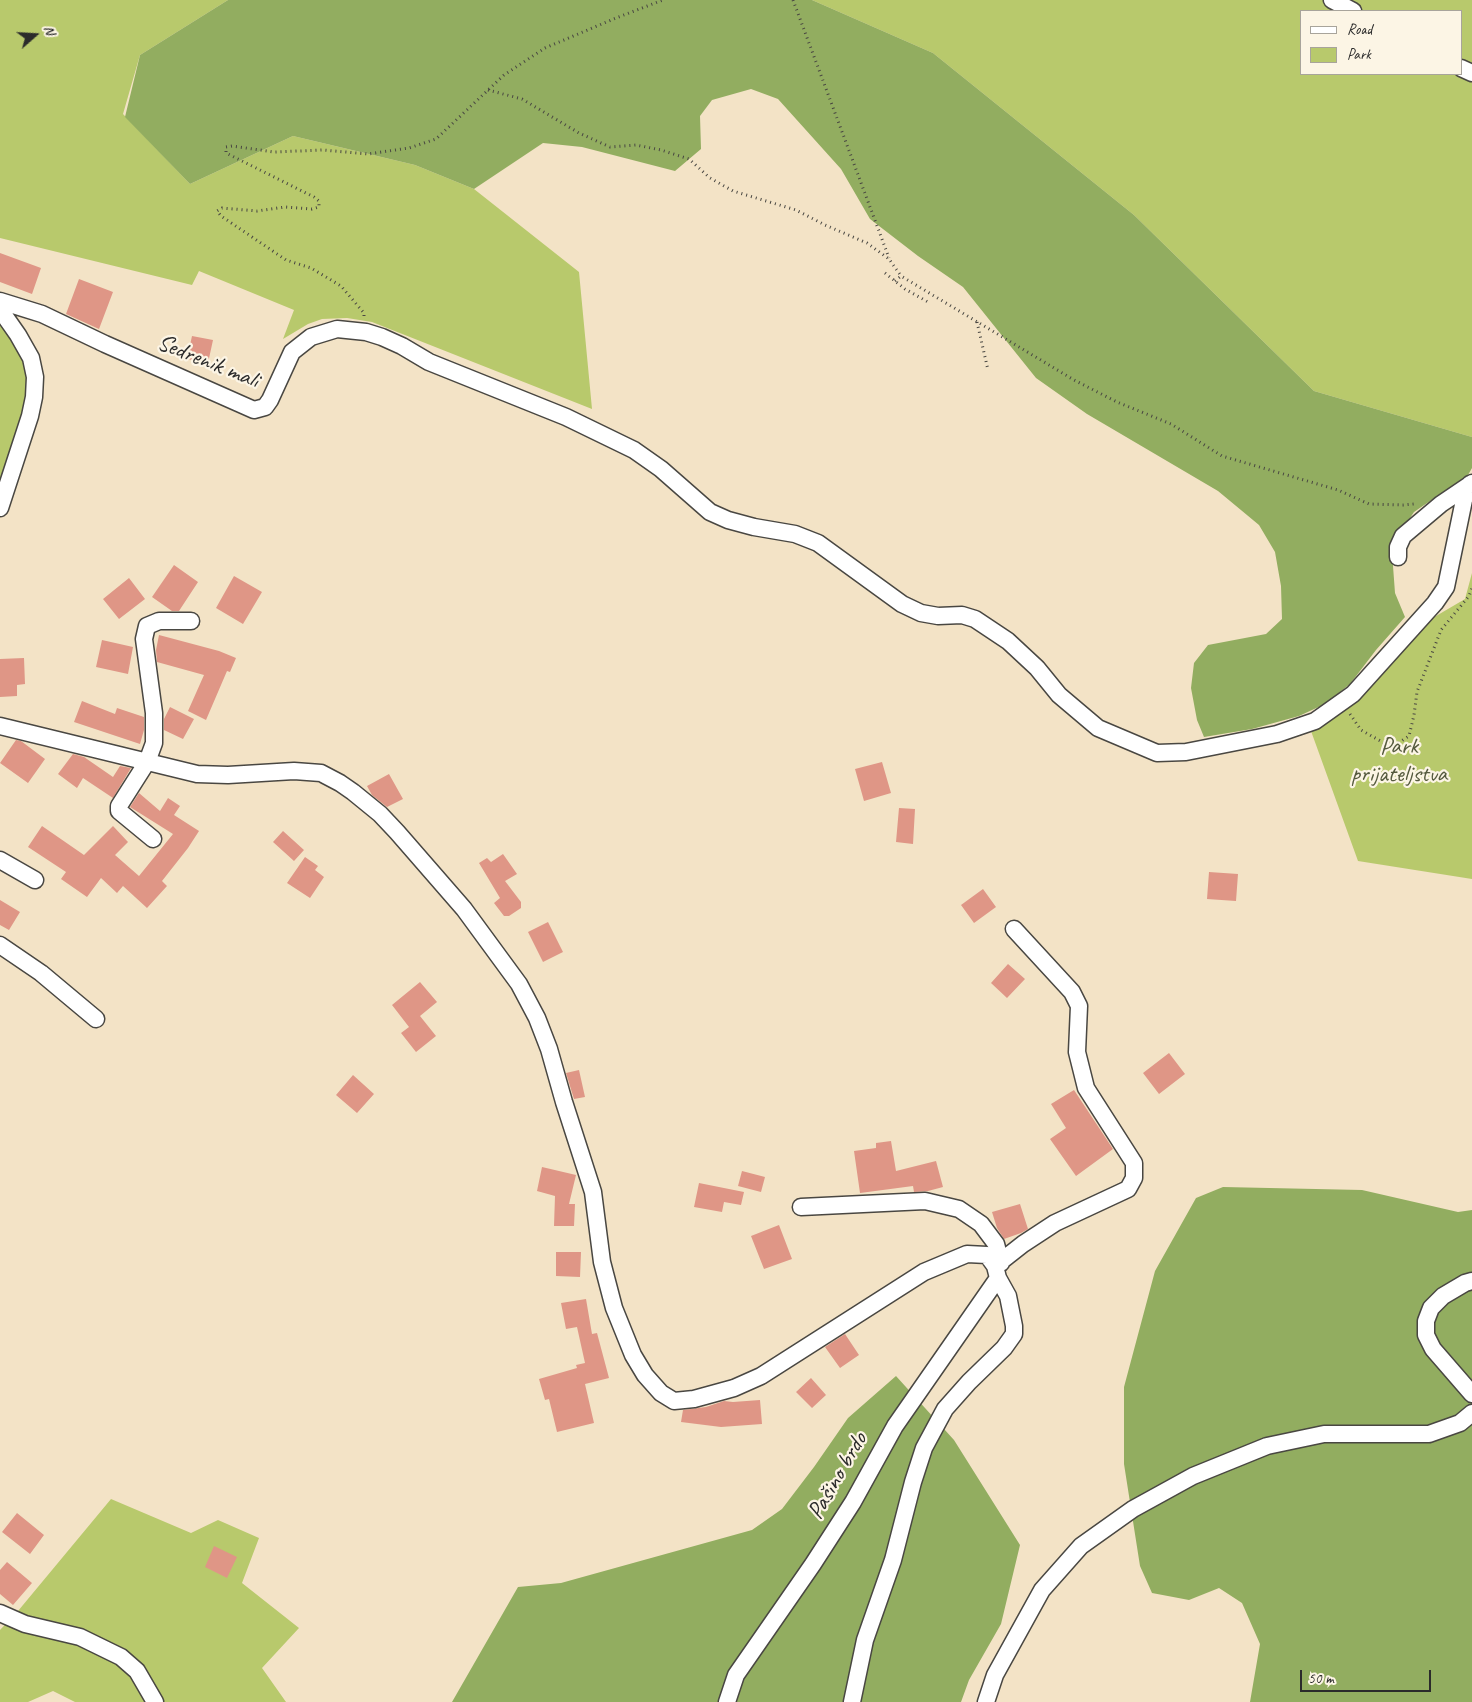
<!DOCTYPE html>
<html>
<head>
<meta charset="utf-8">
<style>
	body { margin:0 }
	#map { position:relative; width:1472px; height:1702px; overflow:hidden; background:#f3e3c6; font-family:Caveat,sans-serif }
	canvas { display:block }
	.legend { position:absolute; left:1300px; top:10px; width:162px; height:65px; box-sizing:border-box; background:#fcf5e5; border:1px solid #a8a49b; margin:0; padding:6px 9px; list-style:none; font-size:15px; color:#2b2b2b }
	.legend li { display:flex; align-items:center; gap:10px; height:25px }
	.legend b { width:25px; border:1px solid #a8a49b }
	.north { position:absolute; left:10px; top:10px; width:50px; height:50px; -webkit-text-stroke:4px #fcf5e5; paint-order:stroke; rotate:71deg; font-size:14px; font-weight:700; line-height:20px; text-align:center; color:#2b2b2b }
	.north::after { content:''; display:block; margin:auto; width:18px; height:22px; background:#2b2b2b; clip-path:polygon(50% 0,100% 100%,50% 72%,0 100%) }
	.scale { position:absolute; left:1300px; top:1670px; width:131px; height:22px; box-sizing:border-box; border:2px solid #2b2b2b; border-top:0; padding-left:6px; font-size:15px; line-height:18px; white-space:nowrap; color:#2b2b2b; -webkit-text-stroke:4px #fcf5e5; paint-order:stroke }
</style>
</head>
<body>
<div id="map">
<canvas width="1472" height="1702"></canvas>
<ul class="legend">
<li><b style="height:6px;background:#fff"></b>Road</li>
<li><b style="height:14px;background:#b8c96c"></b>Park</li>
</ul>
<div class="north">N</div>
<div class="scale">50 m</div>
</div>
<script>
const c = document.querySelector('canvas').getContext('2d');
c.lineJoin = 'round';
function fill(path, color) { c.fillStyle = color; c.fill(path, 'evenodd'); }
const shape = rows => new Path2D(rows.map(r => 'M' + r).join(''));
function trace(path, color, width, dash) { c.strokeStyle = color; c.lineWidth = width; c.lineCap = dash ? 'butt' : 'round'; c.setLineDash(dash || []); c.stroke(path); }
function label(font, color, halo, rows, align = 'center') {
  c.font = font + ' Caveat,sans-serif'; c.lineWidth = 4.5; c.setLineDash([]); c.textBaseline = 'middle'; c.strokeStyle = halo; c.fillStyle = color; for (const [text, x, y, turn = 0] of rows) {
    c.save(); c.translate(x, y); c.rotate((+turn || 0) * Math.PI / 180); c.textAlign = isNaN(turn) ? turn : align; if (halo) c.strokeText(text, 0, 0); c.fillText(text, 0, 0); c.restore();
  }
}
fill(shape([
	[0,0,228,0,140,55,123,114,190,184,293,136,415,165,474,189,579,272,592,409,372,322,347,318,322,319,308,324,283,339,294,310,199,271,192,285,0,238],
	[812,0,1472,0,1472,437,1314,391,1134,215,933,53],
	[1301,11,1461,11,1461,74,1301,74],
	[0,320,26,365,28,399,0,491],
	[1472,573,1472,879,1358,861,1311,731,1347,709,1372,684,1419,626,1465,599],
	[111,1499,191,1533,218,1520,259,1538,242,1583,299,1628,262,1668,286,1702,75,1702,53,1691,28,1702,0,1702,0,1630,18,1611]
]), '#b8c96c');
fill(shape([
	[228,0,812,0,933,53,1134,215,1314,391,1472,437,1472,468,1468,475,1414,512,1398,536,1393,566,1395,593,1405,617,1376,650,1350,684,1325,704,1299,716,1252,729,1204,737,1197,720,1191,688,1194,663,1208,645,1266,634,1282,619,1281,586,1275,552,1259,525,1218,491,1087,414,1036,378,963,287,918,256,870,219,841,169,778,99,751,89,712,100,700,116,701,149,675,171,582,147,543,143,474,189,415,165,293,136,190,184,125,117,140,55],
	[1223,1187,1362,1190,1458,1212,1472,1210,1472,1702,1250,1702,1260,1644,1242,1603,1219,1588,1189,1600,1152,1593,1140,1566,1124,1464,1124,1387,1155,1271,1196,1198],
	[896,1376,954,1440,1020,1545,1001,1624,969,1680,961,1702,452,1702,518,1587,561,1583,752,1530,782,1509,814,1467,848,1418]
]), '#92ad60');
fill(shape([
	[0,253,41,268,32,294,0,282],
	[79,279,113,292,99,329,66,314],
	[192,336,213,340,208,363,187,359],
	[174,565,198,582,179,611,172,611,152,597],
	[234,576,262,592,243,624,216,608],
	[129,578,145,599,119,619,103,599],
	[159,635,219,651,236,658,230,672,227,671,206,720,188,711,204,675,157,662,156,650],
	[102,640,133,647,128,674,96,667],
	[24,658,25,684,17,685,17,696,0,697,0,659],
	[82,701,115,714,117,708,144,717,144,730,140,744,74,722],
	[170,707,194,719,183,739,164,730,164,719],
	[16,740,21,741,45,759,28,783,0,763],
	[73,754,84,757,113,777,120,766,131,768,113,798,83,778,77,788,58,774],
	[882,762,891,793,864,801,855,769],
	[389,774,403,799,387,807,372,795,367,786],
	[139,793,160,811,168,798,180,806,174,815,199,831,188,848,162,881,167,886,147,908,123,886,117,893,101,878,87,897,61,879,66,872,28,847,42,826,84,855,113,826,128,842,115,855,139,876,173,834,130,807],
	[899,808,915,809,913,844,896,842],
	[283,831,304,850,294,861,273,842],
	[503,854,517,874,505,881,521,902,521,908,509,916,504,916,494,903,500,898,479,863,487,858,491,862],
	[305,857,318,866,315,870,324,877,310,898,287,883],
	[1209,872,1238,874,1236,901,1207,899],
	[983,889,996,907,974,923,961,905],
	[0,900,20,912,9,930,0,925],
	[548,922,563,952,543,962,528,932],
	[1008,964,1025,979,1007,998,991,983],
	[420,982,437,1002,420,1016,436,1036,416,1052,401,1033,409,1027,392,1005],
	[1169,1053,1185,1074,1159,1094,1143,1073],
	[579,1070,585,1097,574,1099,566,1073],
	[353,1075,374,1094,357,1113,336,1095],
	[1074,1090,1113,1149,1076,1176,1050,1139,1066,1128,1051,1104],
	[891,1141,896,1171,936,1161,943,1187,928,1191,914,1192,913,1186,860,1193,854,1151,876,1148,876,1143],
	[542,1167,576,1175,569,1204,575,1204,574,1226,554,1226,555,1196,537,1191],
	[742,1171,765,1177,761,1192,738,1186],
	[699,1183,744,1192,741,1205,724,1202,722,1212,694,1207],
	[1020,1204,1028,1229,1021,1233,1004,1239,997,1228,992,1212],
	[779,1225,792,1259,764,1269,751,1236],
	[556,1252,581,1252,580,1277,556,1276],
	[586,1299,592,1334,597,1333,609,1378,585,1384,594,1423,557,1432,549,1399,545,1400,539,1379,577,1368,576,1365,585,1363,577,1327,566,1329,561,1303],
	[845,1334,859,1355,840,1368,825,1347],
	[811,1378,826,1395,812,1408,796,1392],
	[760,1400,762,1424,721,1427,681,1422,683,1410,706,1407,724,1401,733,1402],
	[17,1513,44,1535,30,1554,2,1532],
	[214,1546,237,1557,227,1578,205,1567],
	[7,1562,32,1583,13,1605,0,1594,0,1570]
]), '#df9686');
const minor = shape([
	[1332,0,1353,11],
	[1461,68,1472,73],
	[0,301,42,314,105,344,254,410,265,407,270,400,292,352,311,337,337,329,366,332,382,337,402,346,429,362,566,417,634,450,661,469,710,512,728,520,754,527,795,534,818,543,902,604,921,613,938,616,962,615,975,619,1008,641,1037,668,1059,695,1098,728,1157,753,1186,752,1277,734,1315,721,1353,694,1435,603,1446,587,1464,500,1470,484],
	[0,312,4,315,18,335,31,358,35,377,34,397,30,416,0,508],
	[1398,557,1398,547,1403,536,1441,504,1472,483],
	[0,726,197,774,228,775,294,771,321,773,340,783,353,792,380,814,397,832,464,909,519,984,537,1018,549,1049,564,1102,593,1192,602,1262,614,1308,633,1355,645,1375,661,1393,674,1401,694,1399,734,1388,761,1376,924,1272,967,1254,987,1255,995,1266,998,1278,1008,1296,1014,1326,1014,1334,1004,1348,969,1382,945,1409,924,1448,913,1482,893,1560,865,1640,852,1702],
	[153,839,119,811,119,806,147,762,154,743,154,713,144,639,147,626,159,621,191,621],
	[0,860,35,880],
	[0,945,41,973,96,1019],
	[801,1207,925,1201,959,1209,981,1224,996,1244,1001,1263],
	[995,1266,1023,1244,1055,1223,1128,1189,1134,1178,1134,1163,1086,1088,1077,1052,1079,1006,1072,992,1014,929],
	[1472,1281,1465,1283,1443,1296,1431,1308,1426,1321,1426,1335,1433,1349,1472,1394],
	[0,1613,25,1624,80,1637,121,1657,137,1671,155,1702],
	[727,1702,736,1675,813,1564,853,1502,895,1426,998,1278],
	[986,1702,995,1675,1042,1590,1081,1546,1133,1509,1193,1476,1267,1446,1324,1434,1429,1434,1460,1423,1472,1413]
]);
trace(minor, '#494742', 19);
trace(shape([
	[793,0,889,258],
	[488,90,522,99,579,133,610,147,636,145,661,150,689,159,710,178,733,191,796,210,825,225,867,243,889,259,901,276],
	[885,273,905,289,928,302],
	[895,281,901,276,1074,380,1117,402,1171,424,1222,456,1338,490,1369,504,1403,505,1414,504],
	[364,316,364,313,341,286,311,268,286,260,221,216,217,211,222,208,257,211,285,207,312,209,319,207,319,201,314,197,226,153,226,147,232,146,274,152,323,150,368,154,409,148,436,139,504,75,545,48,616,18,663,0],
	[977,322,988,370],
	[1350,714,1361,730,1384,743,1398,743,1409,736,1414,715,1417,692,1441,630,1469,596,1472,588]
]), '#494742', 3, [1, 4]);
trace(minor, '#fff', 16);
label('24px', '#2b2b2b', '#fcf5e5', [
	["Sedrenik mali",208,362,22],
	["Pašino brdo",838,1476,-60]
]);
label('24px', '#555a3e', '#fcf5e5', [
	["Park",1399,747],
	["prijateljstva",1399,775]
]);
</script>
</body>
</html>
